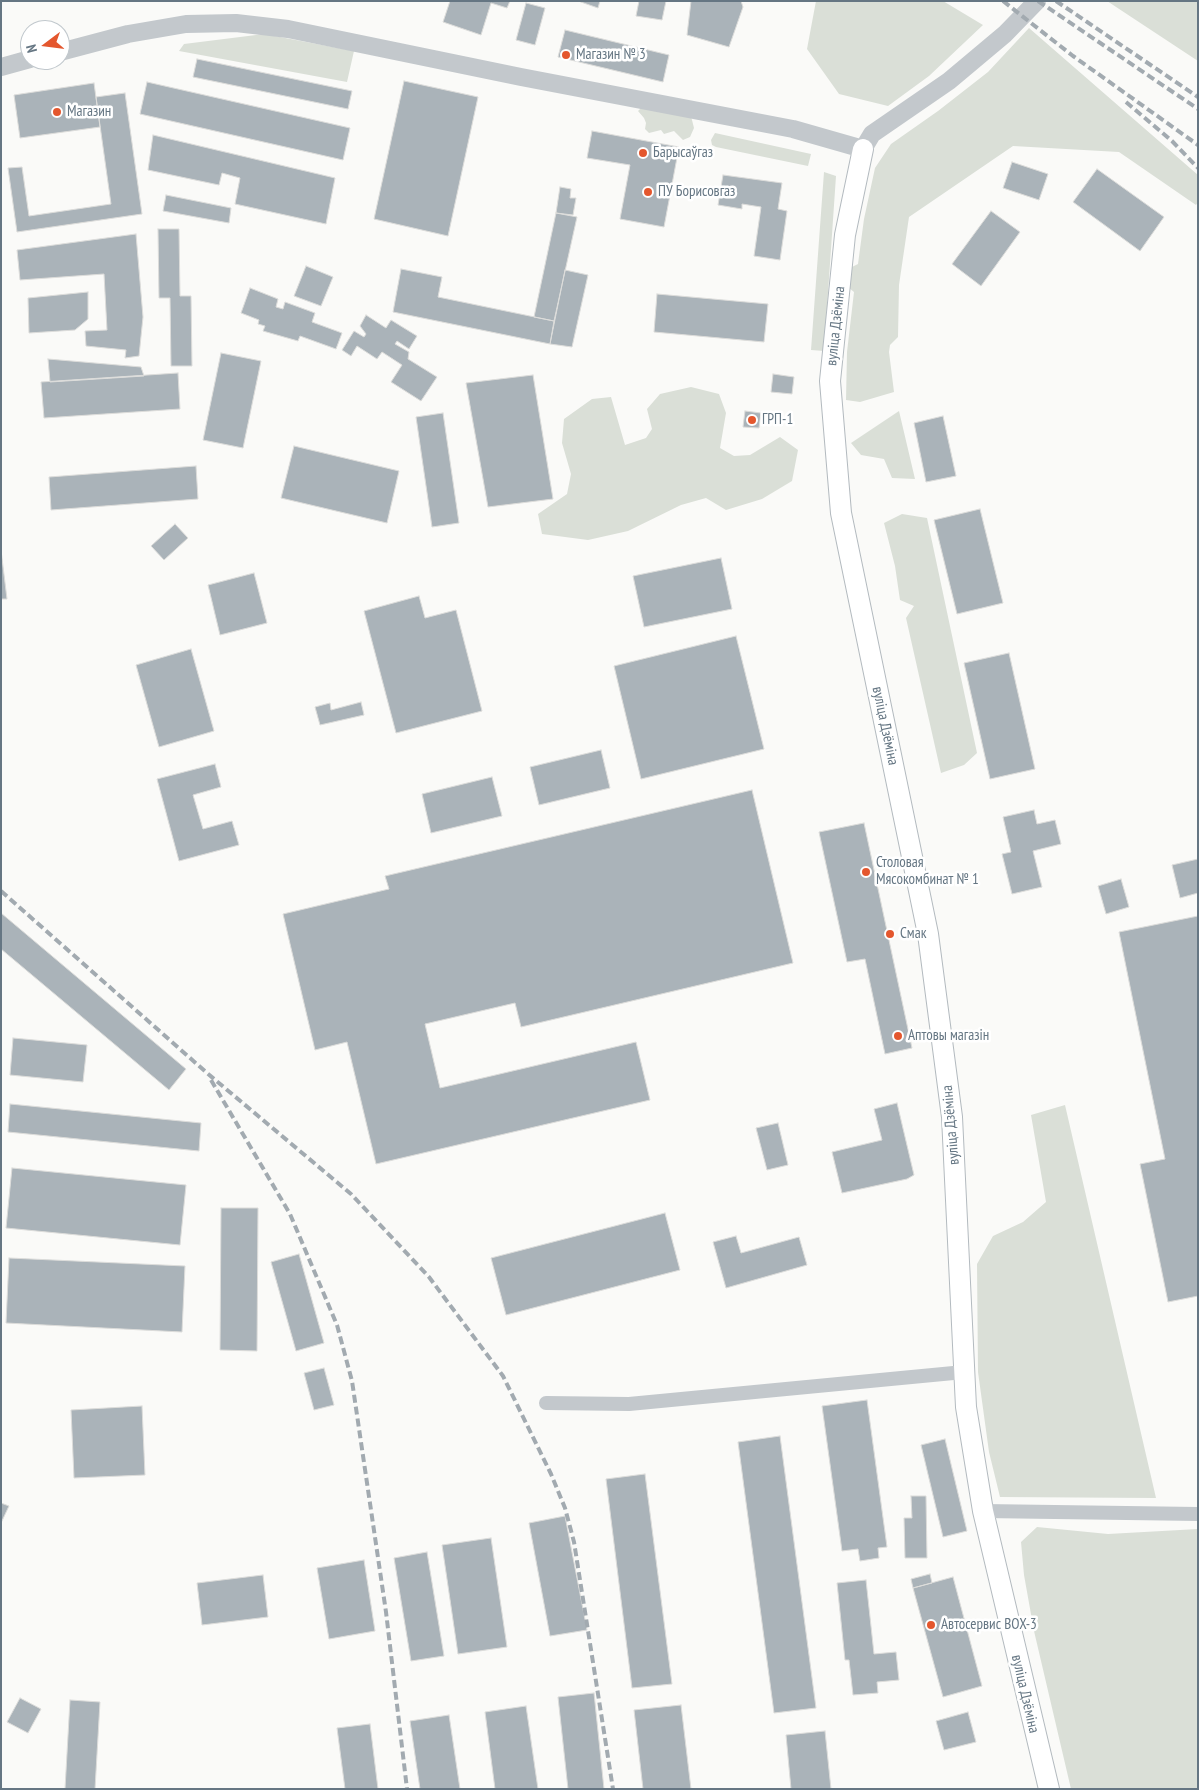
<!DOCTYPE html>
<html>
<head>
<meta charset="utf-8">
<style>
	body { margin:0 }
	#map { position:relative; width:1199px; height:1790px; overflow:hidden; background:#fafaf8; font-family:"PT Sans Narrow",sans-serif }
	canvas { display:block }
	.frame { position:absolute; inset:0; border:2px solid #657683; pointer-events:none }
	.north { position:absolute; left:20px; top:20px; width:50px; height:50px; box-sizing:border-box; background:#fff; border:1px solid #c1c8cd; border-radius:50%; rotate:255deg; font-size:14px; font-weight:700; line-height:20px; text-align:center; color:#657683 }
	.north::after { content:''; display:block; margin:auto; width:18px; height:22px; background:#e4572e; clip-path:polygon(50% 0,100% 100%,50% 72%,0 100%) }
</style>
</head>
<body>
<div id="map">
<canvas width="1199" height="1790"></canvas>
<div class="frame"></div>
<div class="north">N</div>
</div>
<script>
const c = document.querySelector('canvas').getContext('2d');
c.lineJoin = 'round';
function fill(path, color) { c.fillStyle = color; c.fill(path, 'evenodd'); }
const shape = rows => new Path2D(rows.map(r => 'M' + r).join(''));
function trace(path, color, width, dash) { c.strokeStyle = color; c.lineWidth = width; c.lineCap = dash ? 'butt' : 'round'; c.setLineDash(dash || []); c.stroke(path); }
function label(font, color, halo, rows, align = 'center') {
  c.font = font + ' "PT Sans Narrow",sans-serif'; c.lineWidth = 5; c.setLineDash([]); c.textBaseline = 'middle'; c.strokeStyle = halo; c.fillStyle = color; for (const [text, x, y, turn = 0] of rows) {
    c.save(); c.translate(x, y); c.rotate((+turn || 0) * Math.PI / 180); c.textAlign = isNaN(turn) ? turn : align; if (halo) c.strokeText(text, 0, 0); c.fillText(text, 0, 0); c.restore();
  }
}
fill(shape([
	[816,1,943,1,983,25,929,76,888,106,839,94,807,49],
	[1107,1,1198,1,1198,61],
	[1029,28,1198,175,1198,202,1196,205,1119,152,1013,146,909,217,899,285,898,337,890,345,889,352,894,392,860,402,846,400,847,352,854,292,849,288,850,268,858,264,864,219,875,168,891,144,938,111,988,72],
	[264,34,354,51,347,82,179,51,184,44],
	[641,108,691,116,694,128,690,137,683,140,674,131,664,134,661,130,649,133,645,129,646,123,644,118,638,111],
	[715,133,811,154,808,166,716,147,712,145,711,140],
	[824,172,836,176,824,351,811,350],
	[691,387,719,394,726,413,720,448,734,456,750,455,780,437,798,450,792,481,762,499,726,510,706,498,681,505,628,531,588,540,542,534,538,514,567,494,571,474,562,443,564,419,592,399,611,397,625,445,646,438,652,429,647,409,660,394],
	[899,411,915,479,892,478,884,459,861,455,851,443],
	[902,514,927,518,977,753,964,765,941,773,906,618,914,606,900,600,895,566,884,523],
	[1065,1105,1156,1498,1000,1497,989,1452,978,1372,977,1264,993,1236,1023,1222,1046,1202,1031,1115],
	[1037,1527,1108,1534,1198,1529,1198,1789,1071,1789,1034,1631,1024,1575,1021,1542]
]), '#dadfd7');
const building = shape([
	[450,1,510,1,507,8,491,3,481,35,443,22,450,1],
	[578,1,600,1,598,8,578,1],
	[639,1,666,1,662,20,636,16,639,1],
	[691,1,741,1,743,7,729,47,687,35,691,1],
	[526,3,545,8,535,45,516,40,526,3],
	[565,30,669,55,663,82,558,57,565,30],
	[197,59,352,91,348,109,193,77,197,59],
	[404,81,478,97,448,236,374,219,404,81],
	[147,82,350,128,343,160,140,114,147,82],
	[94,83,100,127,20,138,14,95,94,83],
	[125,93,142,214,17,232,8,168,22,167,29,216,111,204,96,97,125,93],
	[592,131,679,147,664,227,620,219,630,165,587,158,592,131],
	[153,135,335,178,326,224,235,204,240,178,222,173,219,185,148,170,153,135],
	[1012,162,1048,174,1039,200,1003,188,1012,162],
	[1097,169,1164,217,1140,251,1073,202,1097,169],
	[723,175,782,183,778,209,787,211,780,260,754,256,761,207,742,204,742,209,718,205,723,175],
	[560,187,571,189,570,198,576,198,573,215,556,213,560,187],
	[166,195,231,208,229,223,163,211,166,195],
	[991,211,1020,232,981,286,952,264,991,211],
	[556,213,577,217,554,321,534,317,556,213],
	[158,229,179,229,180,296,191,296,192,366,171,366,170,298,159,298,158,229],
	[136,234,143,317,139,356,125,358,126,350,86,346,85,331,107,330,104,274,20,280,17,250,136,234],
	[306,266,333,277,321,306,294,296,306,266],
	[401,269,442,277,438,297,554,321,550,344,393,312,401,269],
	[565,270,588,275,572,347,550,344,565,270],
	[250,288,278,299,276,307,283,309,285,302,315,313,312,322,342,333,336,349,300,336,298,341,263,331,265,326,258,324,259,320,241,313,250,288],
	[88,292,88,319,75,330,29,333,28,298,88,292],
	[657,294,768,304,764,342,654,332,657,294],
	[366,315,386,328,391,320,417,336,409,349,397,341,395,344,409,352,408,359,437,377,421,401,391,382,402,365,382,352,377,359,357,346,351,356,342,350,354,331,364,337,366,334,360,326,366,315],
	[221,353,261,361,243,448,203,440,221,353],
	[48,359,141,367,144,376,50,382,48,359],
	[178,373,180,409,44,418,41,382,178,373],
	[773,374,794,377,792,394,771,392,773,374],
	[533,375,553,499,488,507,466,383,533,375],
	[745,411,761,413,759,428,743,427,745,411],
	[443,413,459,523,432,527,416,417,443,413],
	[943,416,956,476,926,482,914,423,943,416],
	[294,446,399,471,387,523,281,498,294,446],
	[196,466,198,499,51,510,49,477,196,466],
	[980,509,1003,603,957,614,934,520,980,509],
	[175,524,188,538,164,560,151,546,175,524],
	[1,550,7,599,1,599,1,550],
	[721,558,732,609,644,627,633,576,721,558],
	[254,573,267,623,220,635,208,585,254,573],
	[419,596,425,618,456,610,482,711,396,733,364,611,419,596],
	[736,636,764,749,641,779,614,666,736,636],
	[191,649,214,731,159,747,136,665,191,649],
	[1009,653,1035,769,990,779,964,663,1009,653],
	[361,702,364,715,320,725,315,707,330,703,331,710,361,702],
	[601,750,610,788,539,805,530,767,601,750],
	[215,764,221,787,193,795,203,829,232,821,239,845,179,861,157,779,215,764],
	[492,777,502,816,431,833,422,794,492,777],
	[752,790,793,963,521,1027,515,1003,425,1024,440,1088,636,1042,650,1100,376,1164,347,1042,315,1050,283,914,389,889,385,876,752,790],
	[1034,810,1037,824,1055,820,1061,844,1033,851,1042,887,1012,894,1002,854,1011,852,1003,817,1034,810],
	[864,823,912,1048,885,1054,865,959,847,962,819,832,864,823],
	[1198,859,1198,893,1180,898,1172,865,1198,859],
	[1121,879,1129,907,1106,914,1098,886,1121,879],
	[1,913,186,1069,169,1090,1,949,1,913],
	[1198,916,1198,1296,1168,1302,1140,1164,1165,1159,1119,932,1198,916],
	[13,1038,87,1045,83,1082,10,1075,13,1038],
	[897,1103,914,1175,907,1179,842,1193,832,1152,882,1140,874,1109,897,1103],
	[10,1104,201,1123,199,1151,8,1132,10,1104],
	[778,1123,788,1165,767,1170,756,1128,778,1123],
	[12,1168,186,1185,180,1245,6,1228,12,1168],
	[221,1208,258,1208,257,1351,220,1350,221,1208],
	[665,1213,680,1270,506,1315,491,1258,665,1213],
	[736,1236,741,1253,799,1237,807,1265,726,1288,713,1242,736,1236],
	[299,1254,324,1343,296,1351,271,1262,299,1254],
	[9,1258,185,1266,182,1332,6,1323,9,1258],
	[324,1368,334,1405,314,1410,304,1373,324,1368],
	[867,1400,887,1547,878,1548,879,1558,860,1561,858,1549,842,1551,822,1406,867,1400],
	[142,1406,145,1475,74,1478,71,1410,142,1406],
	[780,1436,816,1708,774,1713,738,1442,780,1436],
	[945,1439,967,1531,943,1537,921,1445,945,1439],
	[645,1474,672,1684,632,1688,606,1479,645,1474],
	[911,1496,926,1496,927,1558,905,1558,904,1518,912,1518,911,1496],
	[1,1503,9,1506,1,1523,1,1503],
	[565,1516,587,1630,550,1636,529,1523,565,1516],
	[491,1538,507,1647,458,1654,442,1545,491,1538],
	[427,1552,444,1656,411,1661,394,1558,427,1552],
	[364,1560,375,1631,329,1639,317,1568,364,1560],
	[930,1574,932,1583,913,1588,911,1579,930,1574],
	[263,1575,268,1617,202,1625,197,1583,263,1575],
	[953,1577,982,1686,943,1697,913,1588,953,1577],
	[866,1580,874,1654,896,1652,899,1680,877,1682,878,1693,853,1695,849,1660,845,1660,837,1583,866,1580],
	[594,1693,604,1789,568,1789,558,1697,594,1693],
	[20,1698,41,1709,28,1733,7,1722,20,1698],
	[70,1700,100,1702,95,1789,65,1789,70,1700],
	[681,1705,691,1789,643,1789,634,1710,681,1705],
	[526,1706,538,1789,495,1789,485,1712,526,1706],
	[968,1712,976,1742,944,1750,936,1721,968,1712],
	[449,1715,460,1789,420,1789,410,1721,449,1715],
	[370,1724,378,1789,345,1789,337,1728,370,1724],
	[825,1731,831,1789,791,1789,786,1735,825,1731]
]);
fill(building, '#aab3b9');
trace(building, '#dcdcda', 1);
const secondary = shape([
	[863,149,845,235,830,381,841,513,928,934,952,1117,966,1407,983,1511,1049,1789]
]);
trace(secondary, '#b3babf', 22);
trace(shape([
	[546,1403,629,1404,964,1372],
	[983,1511,1198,1514]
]), '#c3c8cc', 14);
trace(shape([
	[60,52,128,34,186,24,236,23,288,29,521,77,793,129,863,149,872,134,949,81,1005,34,1037,1],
	[1,67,30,59]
]), '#c3c8cc', 18);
trace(secondary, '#fff', 20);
trace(shape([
	[1003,1,1073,56,1198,145],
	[1038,1,1198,109],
	[1056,1,1198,97],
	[1126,102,1172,141,1198,168],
	[1,891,207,1073,351,1194,429,1277,503,1376,551,1474,565,1508,574,1542,613,1789],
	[211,1080,290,1214,337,1325,352,1381,386,1612,407,1789]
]), '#a2aab0', 4, [8, 4]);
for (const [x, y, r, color] of [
	[566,55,5,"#e4572e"],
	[57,112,5,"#e4572e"],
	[643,153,5,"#e4572e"],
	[648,192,5,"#e4572e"],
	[752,420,5,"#e4572e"],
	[866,872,5,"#e4572e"],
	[890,934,5,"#e4572e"],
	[898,1036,5,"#e4572e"],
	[931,1625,5,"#e4572e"]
]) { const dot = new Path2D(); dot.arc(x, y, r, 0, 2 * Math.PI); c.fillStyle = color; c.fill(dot); trace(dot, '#fff', 2); }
label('15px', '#657683', '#fff', [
	["Магазин № 3",576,55],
	["Магазин",67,112],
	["Барысаўгаз",653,153],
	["ПУ Борисовгаз",658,192],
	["ГРП-1",762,420],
	["Столовая",876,863],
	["Мясокомбинат № 1",876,880],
	["Смак",900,934],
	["Аптовы магазін",908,1036],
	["Автосервис BOX-3",941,1625]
], 'left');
label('15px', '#657683', '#fff', [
	["вуліца Дзёміна",836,326,-84],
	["вуліца Дзёміна",885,726,78],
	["вуліца Дзёміна",951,1125,-95],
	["вуліца Дзёміна",1025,1694,77]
]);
</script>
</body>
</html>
